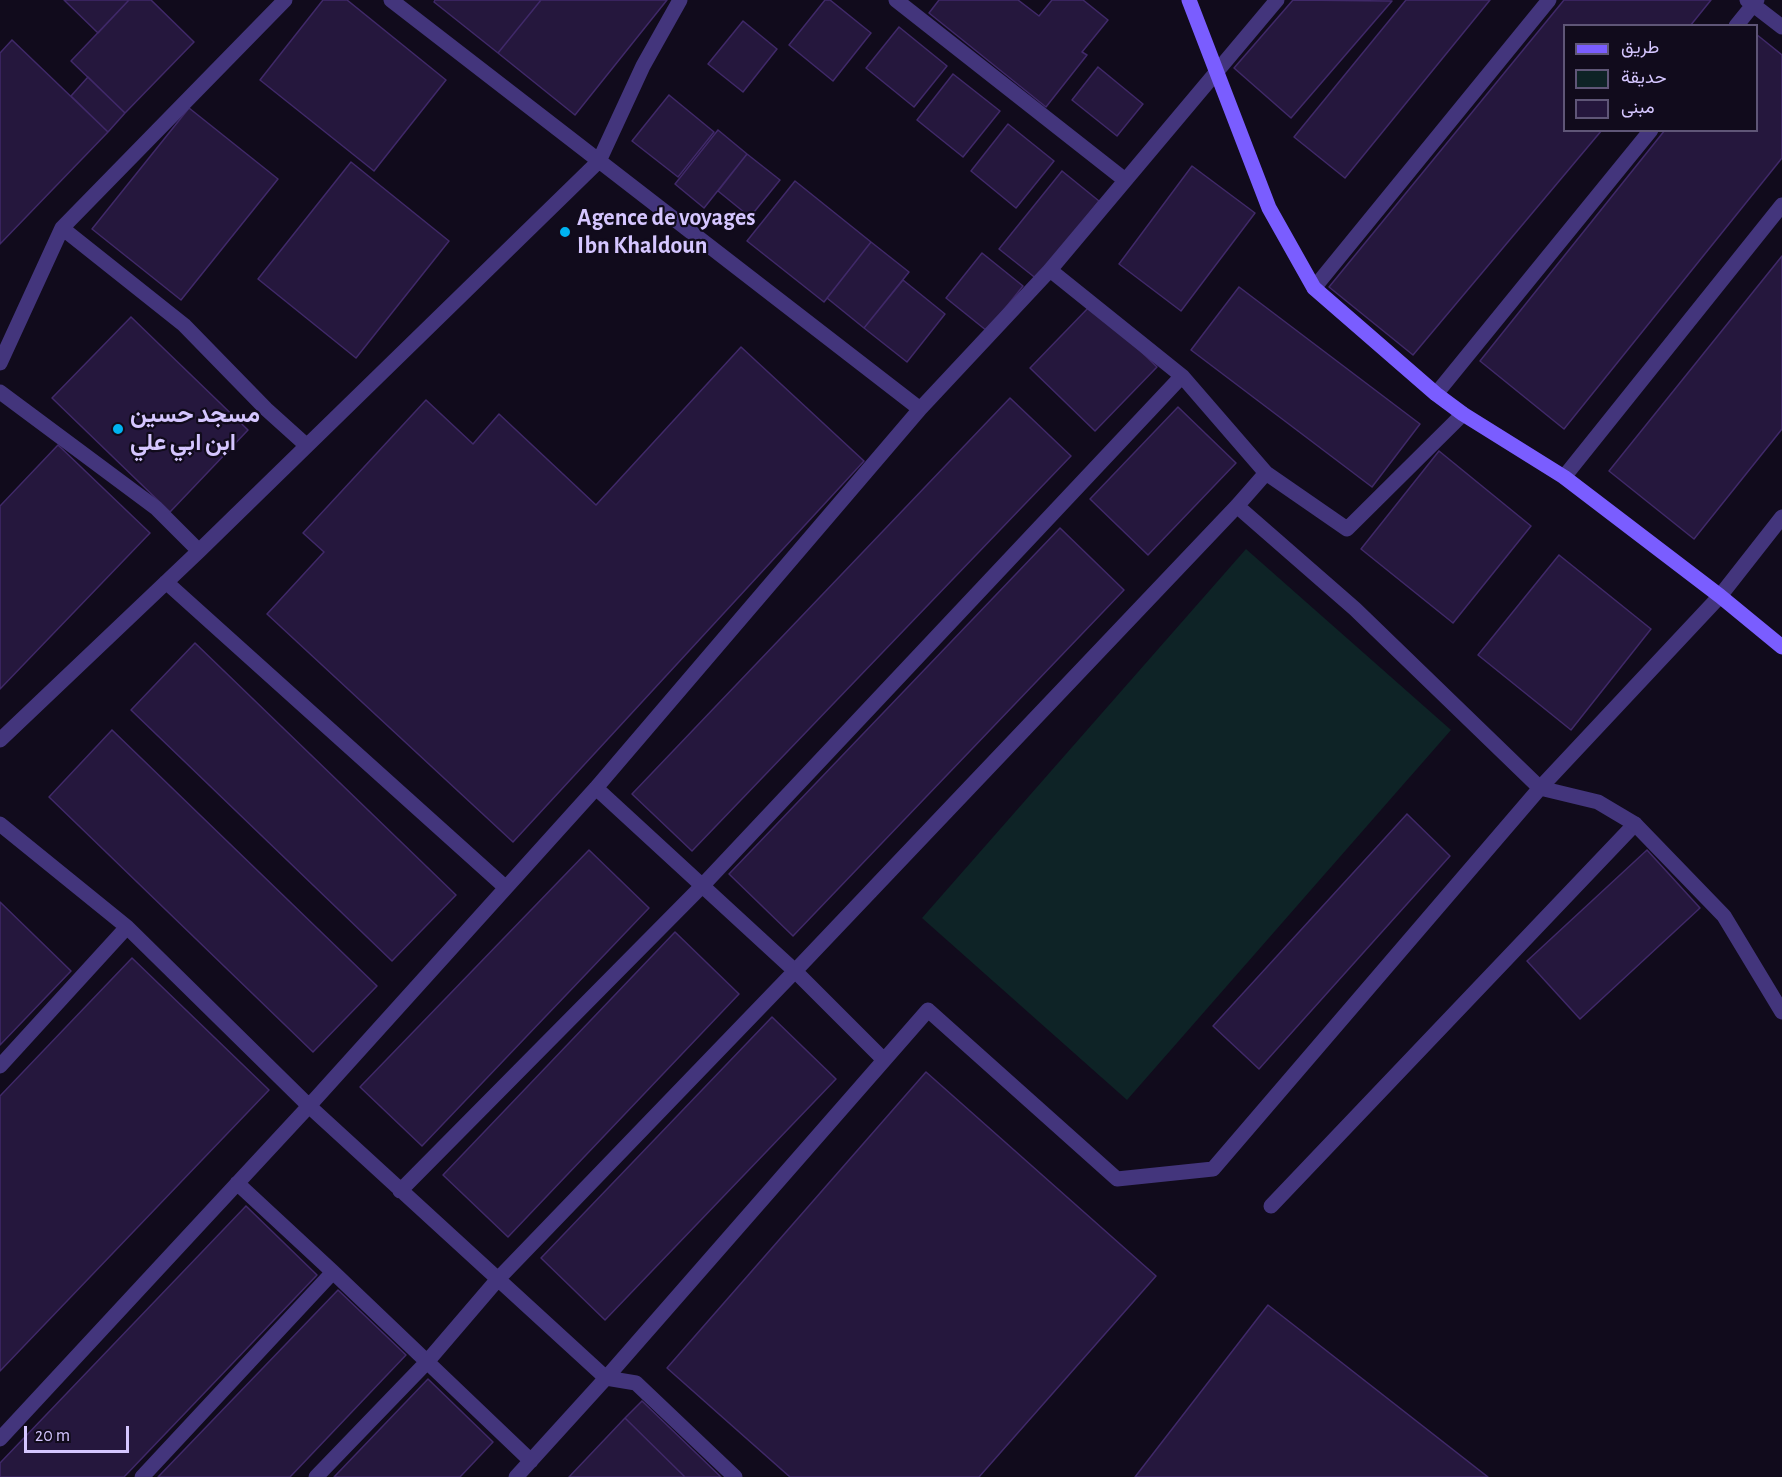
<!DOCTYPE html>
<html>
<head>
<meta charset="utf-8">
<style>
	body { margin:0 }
	#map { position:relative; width:1782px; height:1477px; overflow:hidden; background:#110b1c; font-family:"Alegreya Sans",Vazirmatn,sans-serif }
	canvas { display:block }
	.legend { position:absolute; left:1563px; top:24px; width:195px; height:108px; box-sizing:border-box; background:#110b1c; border:2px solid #5f5677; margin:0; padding:8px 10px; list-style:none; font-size:18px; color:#d5c6ff }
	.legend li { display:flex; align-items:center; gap:12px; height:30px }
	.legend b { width:30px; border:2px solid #5f5677 }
	.scale { position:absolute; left:24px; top:1426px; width:105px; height:27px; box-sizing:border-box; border:3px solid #d5c6ff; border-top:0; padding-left:8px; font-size:18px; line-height:21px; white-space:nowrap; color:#d5c6ff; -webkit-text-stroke:4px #110b1c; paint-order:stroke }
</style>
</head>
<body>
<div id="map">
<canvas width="1782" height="1477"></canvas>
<ul class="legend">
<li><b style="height:8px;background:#7a5dff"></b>طريق</li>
<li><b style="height:16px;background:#0e2326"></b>حديقة</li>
<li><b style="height:16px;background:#25173d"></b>مبنى</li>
</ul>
<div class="scale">20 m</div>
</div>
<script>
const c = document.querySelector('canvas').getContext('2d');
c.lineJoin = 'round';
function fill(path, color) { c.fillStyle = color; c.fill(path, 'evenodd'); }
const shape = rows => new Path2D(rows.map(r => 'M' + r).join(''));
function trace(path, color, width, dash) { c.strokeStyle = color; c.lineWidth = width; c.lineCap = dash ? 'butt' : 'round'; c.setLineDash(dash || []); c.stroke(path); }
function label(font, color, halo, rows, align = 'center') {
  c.font = font + ' "Alegreya Sans",Vazirmatn,sans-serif'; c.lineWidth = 4.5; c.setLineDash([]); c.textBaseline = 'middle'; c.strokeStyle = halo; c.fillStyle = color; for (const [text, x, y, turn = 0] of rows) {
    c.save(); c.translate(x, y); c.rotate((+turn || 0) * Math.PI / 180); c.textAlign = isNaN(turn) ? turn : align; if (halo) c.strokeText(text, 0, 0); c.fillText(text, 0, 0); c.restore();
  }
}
fill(shape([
	[1246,549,1451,730,1127,1100,922,918]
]), '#0e2326');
const building = shape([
	[64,0,129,0,98,33,64,0],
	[129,0,151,0,194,42,125,113,71,61,129,0],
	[323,0,347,0,446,80,374,171,260,80,323,0],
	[435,0,541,0,498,53,434,2,435,0],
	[541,0,667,0,575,115,498,53,541,0],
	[825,0,830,0,871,33,833,81,789,45,825,0],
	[939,0,1018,0,1039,16,1052,0,1083,0,1108,20,1082,52,1087,55,1046,107,929,13,939,0],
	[1293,0,1392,1,1291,118,1234,68,1293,0],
	[1406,0,1490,0,1345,178,1294,137,1406,0],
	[1564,0,1711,0,1690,26,1564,26,1564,130,1602,130,1413,355,1329,287,1564,0],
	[743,21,777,49,743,92,708,64,743,21],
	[899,27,947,66,914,107,866,68,899,27],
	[1756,34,1782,55,1782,158,1564,429,1480,361,1665,130,1756,130,1756,34],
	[12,40,108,132,0,244,0,53,12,40],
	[1098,67,1143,104,1117,136,1072,100,1098,67],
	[953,74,1000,111,963,157,917,120,953,74],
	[88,77,125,113,108,132,71,96,88,77],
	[669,95,714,132,678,177,632,141,669,95],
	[189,108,278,179,181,300,92,229,189,108],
	[1008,124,1054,161,1016,208,971,171,1008,124],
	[718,130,747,154,704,208,675,184,718,130],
	[747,154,780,180,750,217,718,191,747,154],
	[351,162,449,241,356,358,258,279,351,162],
	[1192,166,1255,213,1181,311,1119,264,1192,166],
	[1062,171,1099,201,1038,280,999,249,1062,171],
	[795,181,871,242,824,302,747,241,795,181],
	[871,242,909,272,864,328,827,298,871,242],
	[982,253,1023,286,987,331,946,298,982,253],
	[1782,256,1782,429,1694,539,1609,471,1782,256],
	[903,280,945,314,907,362,864,328,903,280],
	[1239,287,1420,424,1372,487,1191,350,1239,287],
	[1092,304,1157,367,1095,431,1030,368,1092,304],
	[131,317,248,430,170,512,52,398,131,317],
	[741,347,864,461,513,842,267,614,324,552,303,533,426,400,473,444,499,414,596,505,741,347],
	[1010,398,1071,456,692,851,632,794,1010,398],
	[1178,407,1236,463,1148,555,1090,499,1178,407],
	[58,445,150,533,0,689,0,506,58,445],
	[1439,451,1531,526,1453,623,1361,549,1439,451],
	[1060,528,1124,590,793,936,729,874,1060,528],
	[1559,555,1651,629,1571,730,1478,655,1559,555],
	[195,643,456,895,392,961,131,710,195,643],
	[112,730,377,986,313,1052,49,797,112,730],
	[1407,814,1450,856,1259,1069,1213,1026,1407,814],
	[589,850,649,908,422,1146,360,1087,589,850],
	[1647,850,1700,908,1580,1019,1527,961,1647,850],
	[0,902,71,971,0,1045,0,902],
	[675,932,739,994,508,1237,443,1175,675,932],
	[132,958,269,1090,0,1371,0,1096,132,958],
	[772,1017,836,1079,605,1320,541,1258,772,1017],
	[926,1072,1156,1276,979,1477,790,1477,667,1368,926,1072],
	[246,1206,317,1275,124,1477,0,1477,0,1463,246,1206],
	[338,1290,406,1355,290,1477,158,1477,338,1290],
	[1268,1305,1488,1477,1135,1477,1268,1305],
	[428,1379,493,1442,460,1477,334,1477,428,1379],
	[642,1401,721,1477,685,1477,625,1418,642,1401],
	[625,1418,685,1477,569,1477,625,1418]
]);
fill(building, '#25173d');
trace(building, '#402969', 1.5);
trace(shape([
	[1271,1206,1635,824]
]), '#43357c', 15);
trace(shape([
	[391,0,920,409],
	[896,0,1125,180],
	[1747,0,1782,27],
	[1736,26,1757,0],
	[62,228,184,325,266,409,306,445],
	[1050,270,1182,376,1266,473],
	[1314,288,1549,0],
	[0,363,62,228,285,0],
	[0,392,156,508,199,551],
	[1436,394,1651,130],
	[1564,477,1782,205],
	[1237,506,1355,609,1540,788,1598,802,1635,824,1724,916,1782,1012],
	[166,582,505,887],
	[0,740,199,551,599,161,643,66,680,0],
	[596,788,795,971,884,1060],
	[0,824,127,927],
	[0,1066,127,927,309,1106,606,1378,636,1383,735,1477],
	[237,1183,333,1272,531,1461],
	[400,1191,702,886,1182,376],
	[0,1439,309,1106,596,788,920,409,1050,270,1277,0],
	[142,1477,333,1272],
	[316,1477,426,1363,498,1279,795,971,1237,506,1266,473,1347,529,1463,414],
	[516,1477,606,1378,928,1010,1117,1179,1213,1169,1540,788,1720,596,1782,517]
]), '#43357c', 15);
trace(shape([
	[1189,0,1269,208,1314,288,1436,394,1463,414,1564,477,1720,596,1782,647]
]), '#7a5dff', 15);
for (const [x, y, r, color] of [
	[565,232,6,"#00b3f1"],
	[118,429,6,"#00b3f1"]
]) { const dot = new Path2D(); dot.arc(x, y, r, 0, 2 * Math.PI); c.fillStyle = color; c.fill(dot); trace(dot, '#110b1c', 2); }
label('bold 24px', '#d5c6ff', '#110b1c', [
	["Agence de voyages",577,218],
	["Ibn Khaldoun",577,246],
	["مسجد حسين",130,415],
	["ابن ابي علي",130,443]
], 'left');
</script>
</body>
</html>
